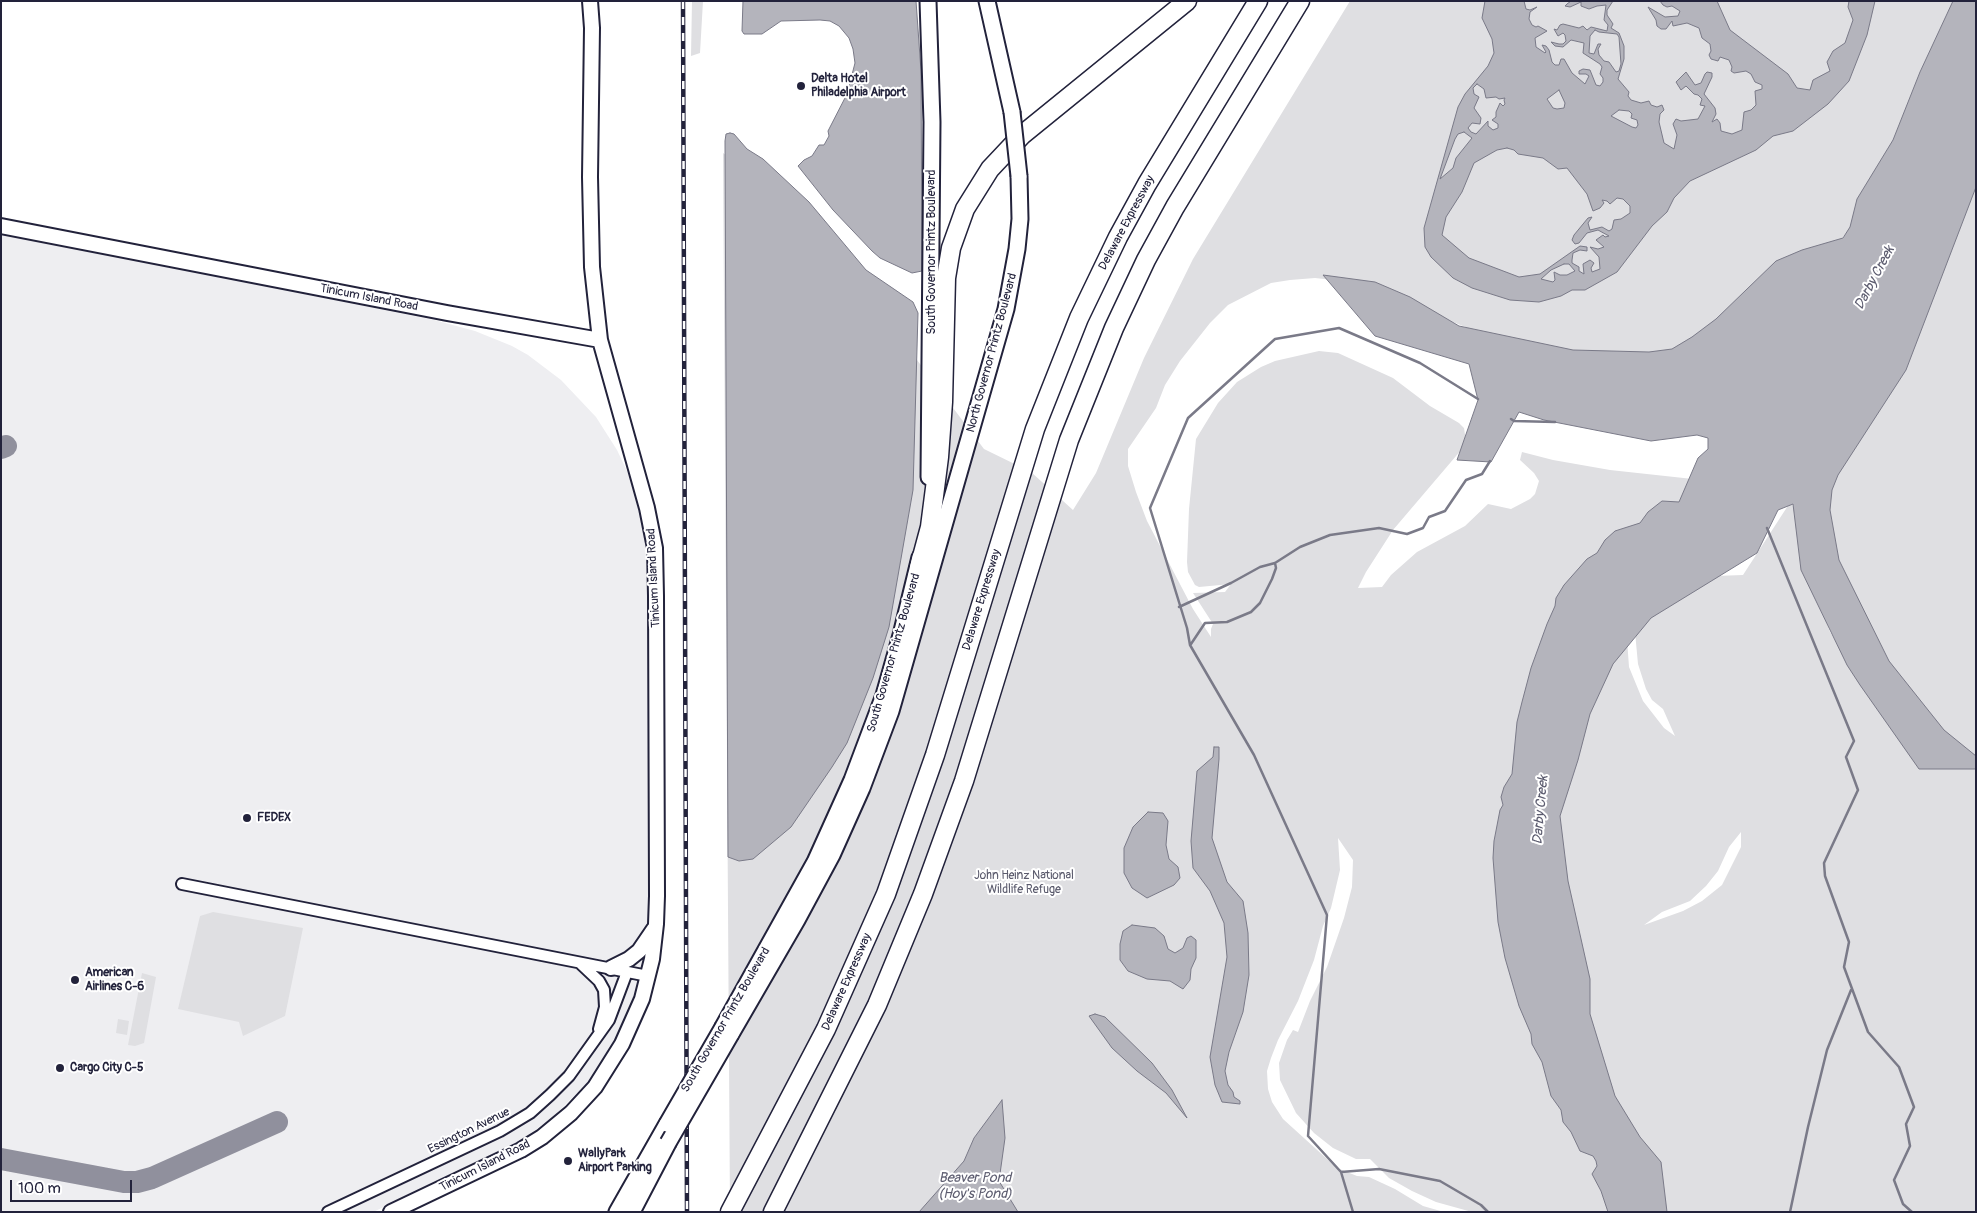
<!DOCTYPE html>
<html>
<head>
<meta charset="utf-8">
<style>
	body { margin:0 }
	#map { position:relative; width:1977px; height:1213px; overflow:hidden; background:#fff; font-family:Pangolin,sans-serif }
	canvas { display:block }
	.frame { position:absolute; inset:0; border:2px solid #22223b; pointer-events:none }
	.scale { position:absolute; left:10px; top:1180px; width:122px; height:22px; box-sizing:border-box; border:2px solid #22223b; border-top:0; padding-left:6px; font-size:15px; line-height:18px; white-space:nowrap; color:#22223b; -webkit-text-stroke:4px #fff; paint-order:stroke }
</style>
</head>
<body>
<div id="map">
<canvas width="1977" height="1213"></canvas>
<div class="frame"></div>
<div class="scale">100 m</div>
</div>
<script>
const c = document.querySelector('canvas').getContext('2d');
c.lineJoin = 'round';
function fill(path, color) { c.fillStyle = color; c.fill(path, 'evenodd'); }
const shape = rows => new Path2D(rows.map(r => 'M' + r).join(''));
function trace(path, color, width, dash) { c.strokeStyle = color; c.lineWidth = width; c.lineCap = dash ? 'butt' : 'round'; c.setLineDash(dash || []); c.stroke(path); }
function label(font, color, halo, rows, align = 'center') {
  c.font = font + ' Pangolin,sans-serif'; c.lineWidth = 4; c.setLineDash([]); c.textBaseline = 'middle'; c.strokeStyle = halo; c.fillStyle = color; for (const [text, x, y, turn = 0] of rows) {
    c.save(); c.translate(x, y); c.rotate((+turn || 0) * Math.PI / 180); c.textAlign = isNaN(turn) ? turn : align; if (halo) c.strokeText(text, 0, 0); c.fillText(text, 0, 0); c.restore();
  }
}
fill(shape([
	[1,233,434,320,475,331,512,346,528,355,561,380,596,417,617,450,627,471,639,504,646,534,649,572,650,894,643,967,626,1022,603,1062,587,1083,553,1117,509,1149,373,1212,1,1212]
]), '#eeeef1');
fill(shape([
	[692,1,703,1,700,53,691,56],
	[1350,1,1975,1,1854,225,1842,238,1834,256,1727,390,1468,328,1351,282,1315,278,1290,280,1271,283,1228,305,1210,323,1180,361,1165,385,1156,408,1128,449,1128,466,1136,492,1147,521,1193,609,1211,637,1211,629,1213,624,1193,593,1225,592,1231,584,1199,587,1195,585,1188,572,1187,562,1189,509,1196,439,1218,403,1237,382,1261,367,1275,361,1319,351,1338,353,1393,378,1430,406,1459,423,1464,428,1466,441,1462,449,1393,530,1366,572,1358,588,1382,587,1391,575,1417,552,1465,526,1488,504,1511,509,1530,499,1535,494,1539,481,1534,473,1520,460,1522,452,1553,460,1610,470,1702,480,1570,727,1627,639,1629,667,1643,701,1664,728,1675,736,1663,709,1652,700,1646,689,1638,664,1635,632,1688,577,1743,575,1791,501,1794,509,1802,561,1830,632,1844,654,1804,520,1976,146,1976,1212,1472,1212,1436,1202,1412,1191,1389,1178,1370,1159,1356,1159,1333,1148,1314,1133,1296,1113,1280,1080,1279,1063,1287,1040,1293,1030,1298,1032,1310,1001,1327,967,1344,918,1352,887,1353,860,1338,838,1340,870,1331,908,1323,926,1314,960,1298,1001,1278,1040,1271,1058,1267,1071,1268,1089,1272,1102,1283,1119,1337,1168,1357,1176,1369,1177,1395,1189,1423,1206,1444,1212,730,1212,723,153,743,166,911,352,984,449,1031,472,1073,510,1096,473,1144,358,1193,259],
	[1741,832,1741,847,1722,885,1702,901,1683,911,1644,925,1662,912,1690,901,1706,886,1718,871,1729,847],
	[213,912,303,928,285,1016,243,1036,239,1022,178,1009,200,916],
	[142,973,156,977,144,1043,135,1046,128,1045],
	[118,1019,129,1021,127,1035,116,1033]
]), '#dfdfe2');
const water = shape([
	[743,1,916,1,921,71,922,271,912,273,880,258,872,251,833,210,798,166,804,160,812,156,819,145,824,145,829,136,828,131,847,94,855,63,853,49,849,38,839,26,830,21,820,20,781,21,762,34,744,34,742,31,743,1],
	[1485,1,1524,1,1526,9,1530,10,1537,7,1530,12,1529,19,1532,25,1536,27,1538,26,1547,31,1535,38,1536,47,1545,53,1546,52,1542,45,1546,46,1549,50,1552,62,1555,65,1559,65,1561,59,1564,59,1572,73,1585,84,1589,76,1586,74,1579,74,1579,71,1583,69,1590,70,1596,85,1600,86,1603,82,1603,78,1600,74,1602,67,1600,64,1583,53,1584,43,1571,40,1563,47,1555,46,1551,42,1559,44,1563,44,1566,41,1565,35,1563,33,1558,36,1554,29,1557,30,1560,25,1563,24,1579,28,1583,26,1587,30,1591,27,1607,31,1608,25,1604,20,1606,5,1597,6,1589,9,1581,6,1581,2,1570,7,1565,6,1567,4,1571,1,1613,1,1607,10,1607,15,1613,24,1611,28,1619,33,1624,46,1624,59,1618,79,1629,92,1628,96,1631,100,1641,103,1649,101,1651,105,1657,107,1662,105,1664,110,1660,114,1659,122,1664,143,1674,149,1677,135,1673,124,1676,119,1681,121,1698,119,1705,106,1700,105,1702,99,1698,95,1694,94,1686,86,1681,90,1676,82,1686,72,1695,85,1701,83,1705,74,1707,72,1712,73,1712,77,1704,94,1715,108,1716,114,1712,122,1717,119,1720,123,1721,131,1732,134,1742,130,1744,112,1751,110,1756,105,1755,91,1762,89,1762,85,1755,82,1751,74,1746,71,1734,73,1731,71,1732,67,1729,60,1720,57,1718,61,1711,59,1709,55,1711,51,1710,44,1702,38,1699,28,1687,23,1673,26,1672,21,1666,29,1661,29,1657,26,1656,20,1648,7,1665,17,1678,16,1680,11,1672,6,1667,7,1663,5,1660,1,1717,1,1730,30,1788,74,1797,88,1810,90,1813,80,1830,71,1827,62,1833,51,1845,43,1853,20,1848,7,1849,1,1875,1,1867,35,1849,81,1828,104,1793,131,1773,136,1756,150,1690,181,1674,198,1667,212,1652,226,1617,272,1585,290,1572,290,1561,296,1539,302,1510,300,1472,288,1453,278,1431,257,1425,247,1424,228,1458,107,1465,94,1488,66,1494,53,1492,39,1482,18,1485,1],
	[1595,30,1599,32,1617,34,1619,37,1621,64,1619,71,1616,72,1609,62,1604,61,1599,55,1598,49,1601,44,1598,44,1594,54,1589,53,1590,36,1595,30],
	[1477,84,1484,89,1486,98,1496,97,1499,99,1505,98,1504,100,1505,104,1503,106,1500,103,1496,112,1496,117,1492,120,1498,124,1498,128,1493,130,1488,126,1488,121,1476,134,1471,132,1468,128,1472,123,1480,124,1481,118,1474,108,1479,97,1474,94,1473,88,1477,84],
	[1559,90,1565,103,1564,108,1557,109,1553,108,1547,99,1559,90],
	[1619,110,1629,111,1632,114,1631,118,1637,120,1638,125,1636,128,1632,127,1611,116,1619,110],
	[1464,132,1472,138,1456,158,1453,168,1440,179,1455,139,1458,134,1464,132],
	[1507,148,1514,150,1518,154,1543,158,1558,169,1567,168,1587,194,1593,211,1600,208,1604,203,1602,200,1607,201,1610,204,1617,198,1623,199,1630,206,1630,213,1621,219,1614,220,1612,229,1609,231,1602,227,1590,230,1588,223,1592,217,1588,218,1574,235,1572,240,1575,244,1579,243,1587,233,1598,230,1609,236,1605,237,1603,235,1596,240,1604,247,1598,249,1590,247,1599,257,1600,269,1592,272,1591,268,1594,263,1590,260,1583,264,1584,274,1579,271,1579,267,1572,263,1572,260,1573,253,1580,250,1587,251,1587,247,1580,246,1540,274,1519,277,1469,258,1442,235,1446,217,1462,192,1474,163,1497,150,1507,148],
	[1564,264,1569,264,1575,271,1567,275,1560,275,1554,272,1555,280,1553,282,1541,279,1551,270,1564,264],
	[1953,1,1976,1,1976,187,1906,370,1838,475,1832,490,1830,510,1839,560,1889,661,1944,730,1976,756,1976,769,1919,769,1860,685,1847,665,1801,570,1793,504,1778,510,1757,553,1651,618,1613,664,1590,714,1578,760,1560,816,1568,881,1590,979,1590,1014,1615,1096,1640,1137,1661,1162,1667,1212,1608,1212,1601,1191,1592,1174,1597,1166,1596,1161,1593,1156,1580,1151,1571,1132,1563,1122,1561,1110,1551,1096,1542,1062,1532,1044,1531,1034,1519,1006,1505,958,1498,922,1493,858,1494,841,1500,810,1503,805,1501,797,1504,787,1512,774,1517,722,1522,702,1531,668,1547,624,1555,606,1556,598,1564,585,1587,559,1597,553,1605,540,1615,531,1640,523,1648,512,1662,501,1679,502,1698,458,1708,449,1708,438,1697,435,1651,441,1544,420,1519,412,1491,462,1457,460,1478,400,1469,364,1375,336,1323,275,1375,282,1410,297,1459,326,1573,350,1649,352,1672,349,1692,337,1716,319,1776,261,1802,250,1843,238,1850,227,1857,199,1893,140,1920,72,1953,1],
	[730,133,734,134,747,149,763,159,809,202,866,270,913,302,918,313,913,490,889,627,873,678,847,743,832,767,791,827,753,859,739,861,728,857,725,141,726,134,730,133],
	[1214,747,1219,747,1219,759,1212,838,1227,882,1243,901,1248,933,1249,975,1243,1012,1229,1052,1225,1071,1228,1085,1233,1092,1234,1097,1240,1101,1240,1104,1222,1102,1215,1085,1210,1057,1227,957,1224,923,1210,891,1193,868,1191,841,1197,771,1213,757,1214,747],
	[1148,812,1163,813,1168,821,1166,845,1169,859,1178,867,1180,878,1174,885,1147,898,1132,888,1124,873,1124,848,1133,827,1148,812],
	[1132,925,1155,928,1164,936,1168,949,1175,953,1183,948,1187,938,1191,936,1196,940,1196,958,1191,969,1190,980,1183,989,1170,981,1147,979,1128,971,1120,960,1120,944,1123,931,1132,925],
	[1095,1014,1105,1017,1152,1063,1172,1090,1187,1118,1166,1093,1137,1071,1112,1048,1089,1016,1095,1014],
	[1002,1100,1005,1138,999,1181,1018,1212,919,1212,964,1161,974,1138,1002,1100]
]);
fill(water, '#b4b4bc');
trace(water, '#7a7a88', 1);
trace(shape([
	[1511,419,1514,421,1555,422],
	[1767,528,1854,741,1846,757,1858,790,1824,863,1825,876,1849,942,1844,967,1868,1032,1899,1067,1914,1107,1906,1124,1910,1146,1894,1180,1903,1204,1912,1212],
	[1179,607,1231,583,1260,567,1275,563,1300,547,1330,535,1379,528,1407,534,1423,528,1429,517,1445,511,1466,480,1482,474,1490,461],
	[1191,644,1205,623,1227,622,1251,612,1260,603,1272,579,1276,568,1275,563],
	[1341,1172,1379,1169,1440,1181,1481,1205,1488,1212],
	[1353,1212,1341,1172,1308,1136,1327,915,1254,755,1190,645,1187,628,1150,508,1188,418,1275,339,1339,328,1420,363,1478,399],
	[1790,1212,1808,1127,1827,1050,1851,990]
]), '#7a7a88', 2.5);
trace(shape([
	[1,448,6,446],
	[1,1159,124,1182,137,1182,152,1178,277,1122]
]), '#90909d', 22);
const street = shape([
	[182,884,648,976],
	[581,964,599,981,604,990,605,1007,599,1029],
	[328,1212,500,1131,530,1113,550,1095,569,1076,609,1020,627,972]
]);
const secondary = shape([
	[1,226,447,313,600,340],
	[611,968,629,959,639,951,654,929],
	[391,1212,521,1150,542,1137,571,1113,595,1087,622,1044,642,999,652,959,656,924,657,896,656,596,655,548,647,508,600,340,592,267,590,177,592,28,590,1]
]);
const primary = shape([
	[928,1,932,122,929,477],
	[987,1,1012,112],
	[723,1027,815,862,852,780,884,695,901,635,920,557],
	[731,1034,797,920,832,855,862,788,891,711,1006,309,1017,249,1020,219,1019,176],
	[617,1212,667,1124],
	[632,1212,668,1143]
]);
const highway = shape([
	[919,568,930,527,939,457,943,402,946,278,951,248,965,209,990,169,1022,135,1187,1],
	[730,1212,826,1029,886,894,935,755,1035,429,1079,318,1118,237,1147,184,1258,1],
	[773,1212,877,1005,923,894,964,781,1069,440,1114,328,1146,260,1175,207,1300,1]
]);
trace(street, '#22223b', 14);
trace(secondary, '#22223b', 18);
trace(primary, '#22223b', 19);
trace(highway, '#22223b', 21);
trace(street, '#fff', 10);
trace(secondary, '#fff', 14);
trace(primary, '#fff', 15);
trace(highway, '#fff', 18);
const rail = shape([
	[683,1,687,1212]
]);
trace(rail, '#22223b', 4.5);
trace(rail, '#fff', 2.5, [8]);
const primaryBridge = shape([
	[1012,112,1019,176],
	[667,1124,723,1027],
	[668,1143,731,1034]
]);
trace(primaryBridge, '#22223b', 19, []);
trace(primaryBridge, '#fff', 15);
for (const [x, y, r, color] of [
	[801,86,5,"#22223b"],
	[247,818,5,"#22223b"],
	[75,980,5,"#22223b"],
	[60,1068,5,"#22223b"],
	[568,1161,5,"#22223b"]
]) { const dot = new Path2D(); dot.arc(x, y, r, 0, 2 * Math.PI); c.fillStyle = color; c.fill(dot); trace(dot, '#fff', 2); }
label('bold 12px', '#22223b', '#fff', [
	["Delta Hotel",811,79],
	["Philadelphia Airport",811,93],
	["FEDEX",257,818],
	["American",85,973],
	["Airlines C-6",85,987],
	["Cargo City C-5",70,1068],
	["WallyPark",578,1154],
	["Airport Parking",578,1168]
], 'left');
label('12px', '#22223b', '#fff', [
	["Delaware Expressway",1127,223,-62],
	["South Governor Printz Boulevard",932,252,-90],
	["Tinicum Island Road",369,298,11],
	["North Governor Printz Boulevard",992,353,-75],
	["Tinicum Island Road",654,578,-93],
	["Delaware Expressway",982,600,-73],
	["South Governor Printz Boulevard",894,653,-74],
	["Delaware Expressway",847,982,-66],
	["South Governor Printz Boulevard",726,1020,-60],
	["Essington Avenue",469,1131,-26],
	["Tinicum Island Road",485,1166,-27]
]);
label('12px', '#5b5b6d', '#fff', [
	["John Heinz National",1024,876],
	["Wildlife Refuge",1024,890]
]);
label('italic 14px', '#5c5c6f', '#fff', [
	["Darby Creek",1875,278,-62],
	["Darby Creek",1541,810,-85],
	["Beaver Pond",975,1178],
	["(Hoy's Pond)",975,1194]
]);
</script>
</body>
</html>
